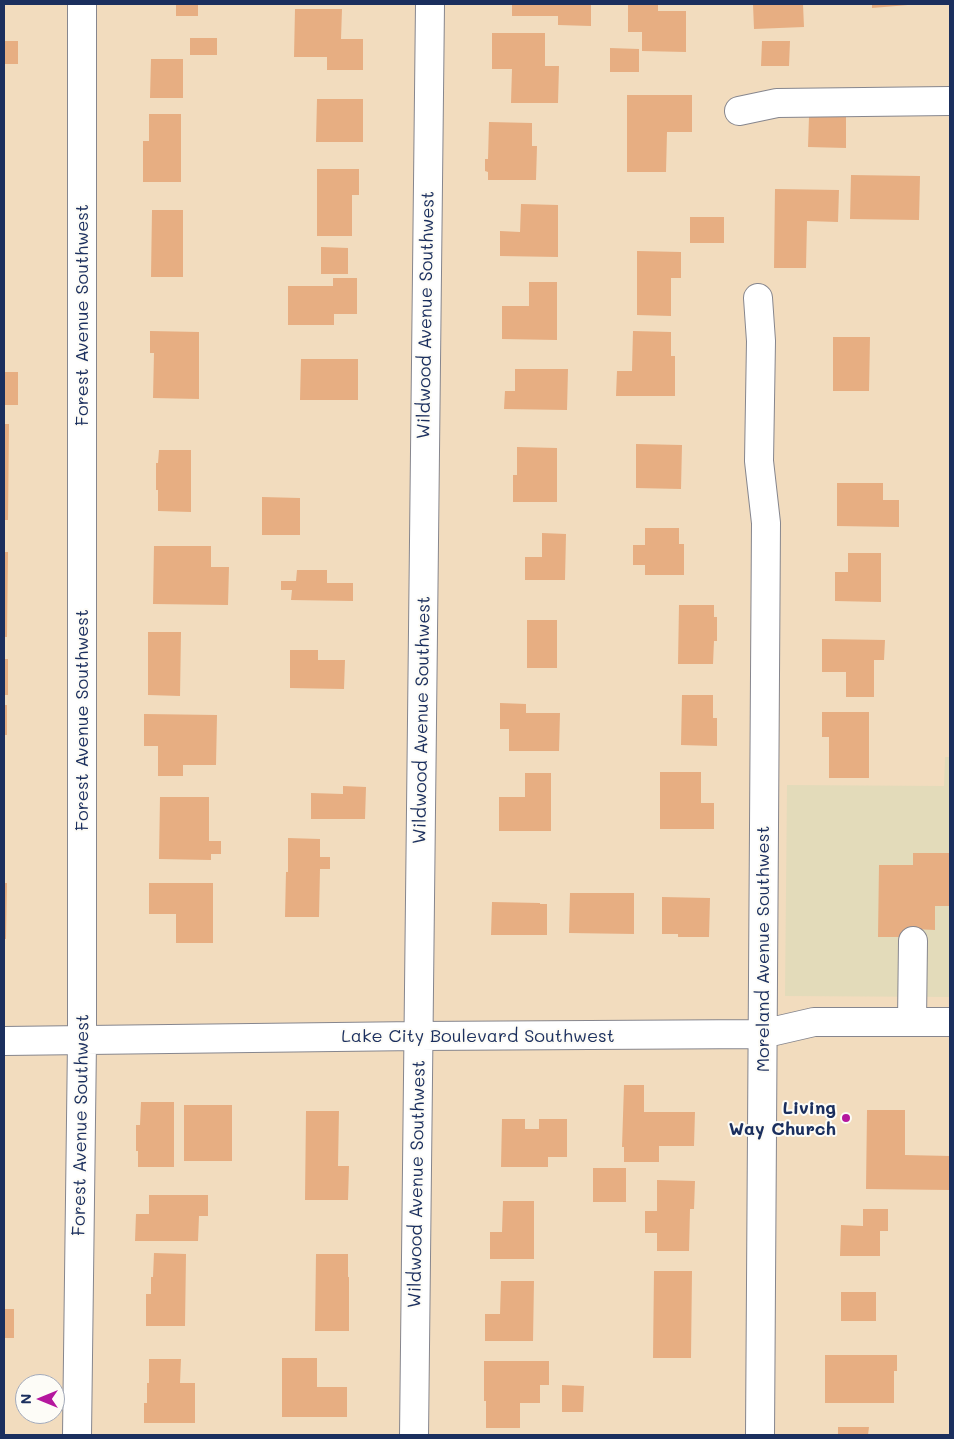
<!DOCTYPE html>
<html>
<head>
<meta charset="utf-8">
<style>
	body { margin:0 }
	#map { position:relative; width:954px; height:1439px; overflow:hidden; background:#f2dcbe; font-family:Mali,sans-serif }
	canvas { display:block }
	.frame { position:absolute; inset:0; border:5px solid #1b2f5e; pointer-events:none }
	.north { position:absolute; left:15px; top:1374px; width:50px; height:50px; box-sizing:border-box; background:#fdfcf7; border:1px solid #a3aaba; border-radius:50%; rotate:270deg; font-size:14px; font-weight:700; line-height:20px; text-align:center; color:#1b2f5e }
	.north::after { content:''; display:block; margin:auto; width:18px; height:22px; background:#b5179e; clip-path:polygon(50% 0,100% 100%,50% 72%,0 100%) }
</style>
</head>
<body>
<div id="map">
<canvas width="954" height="1439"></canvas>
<div class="frame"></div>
<div class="north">N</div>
</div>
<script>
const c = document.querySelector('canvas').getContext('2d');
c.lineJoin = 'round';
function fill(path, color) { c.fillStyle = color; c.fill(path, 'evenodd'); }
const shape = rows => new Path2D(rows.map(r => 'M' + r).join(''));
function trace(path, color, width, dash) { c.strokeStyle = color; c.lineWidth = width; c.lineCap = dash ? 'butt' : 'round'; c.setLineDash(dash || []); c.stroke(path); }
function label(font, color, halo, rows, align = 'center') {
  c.font = font + ' Mali,sans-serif'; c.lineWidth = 4; c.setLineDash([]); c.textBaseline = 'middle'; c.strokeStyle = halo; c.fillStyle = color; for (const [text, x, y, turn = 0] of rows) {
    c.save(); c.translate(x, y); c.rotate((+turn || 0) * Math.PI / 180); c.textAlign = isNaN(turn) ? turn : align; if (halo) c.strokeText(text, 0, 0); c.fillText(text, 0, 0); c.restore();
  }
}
fill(shape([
	[945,757,950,757,950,997,785,996,787,785,944,786]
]), '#e3dbba');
fill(shape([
	[176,4,198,4,198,16,176,16],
	[512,4,591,4,591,26,558,25,558,16,512,16],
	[628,4,658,4,658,11,686,11,686,52,642,51,642,32,628,32],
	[753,4,803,4,804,27,754,29],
	[872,4,908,4,908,5,872,8],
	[295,9,342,9,341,39,363,39,363,70,327,70,327,57,294,57],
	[492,33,545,33,545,66,559,66,558,103,511,103,512,69,492,69],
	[190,38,217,38,217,55,190,55],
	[4,41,18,41,18,64,4,64],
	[762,41,790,41,789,66,761,66],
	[610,48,639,49,639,72,610,72],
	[151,59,183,59,183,98,150,98],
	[627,95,692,95,692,132,667,132,666,172,627,172],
	[317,99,363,99,363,142,316,142],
	[149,114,181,114,181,182,143,182,143,141,149,141],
	[809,117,846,117,846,148,808,147],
	[489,122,532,123,532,146,537,146,536,180,488,180,488,172,485,171,485,159,488,159],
	[317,169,359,169,359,195,352,195,352,236,317,236],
	[851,175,920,176,919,220,850,219],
	[775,189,839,190,838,222,807,221,806,268,774,268],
	[521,204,558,205,558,257,500,256,500,231,520,232],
	[152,210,183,210,183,277,151,277],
	[690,217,724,217,724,243,690,243],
	[321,247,348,248,348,274,321,274],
	[637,251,681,252,681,278,671,278,671,316,637,315],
	[333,278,357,278,357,314,334,314,334,325,288,325,288,286,333,286],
	[529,282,557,282,557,340,502,339,502,306,529,306],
	[150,331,199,332,199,399,153,398,154,353,150,353],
	[633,331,671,332,671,356,675,356,675,396,616,396,617,371,632,371],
	[833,337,870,337,869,391,833,391],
	[301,359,358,359,358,400,300,400],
	[515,369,568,369,567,410,504,409,505,391,515,391],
	[4,372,18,372,18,405,4,405],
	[4,424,9,424,8,520,4,520],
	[636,444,682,445,681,489,636,488],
	[517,447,557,448,557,502,513,502,513,475,517,475],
	[159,450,191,450,191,512,158,511,158,490,156,490,156,463,158,463],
	[837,483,883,483,883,500,899,500,899,527,837,526],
	[262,497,300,498,300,535,262,535],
	[645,528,679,528,679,544,684,544,684,575,645,575,645,565,633,565,633,545,645,545],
	[542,533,566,534,565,580,525,580,525,557,542,557],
	[154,546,211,546,211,567,229,567,228,605,153,604],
	[4,552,8,552,7,637,4,637],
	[848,553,881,553,881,602,835,601,835,572,848,572],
	[297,570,327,570,327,583,353,583,353,601,291,600,292,590,281,590,281,581,296,581],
	[679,605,714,605,714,617,717,617,717,641,714,641,713,664,678,664],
	[527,620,557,620,557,668,527,668],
	[148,632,181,632,180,696,148,695],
	[822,639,885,640,884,660,874,660,874,697,846,697,846,672,822,672],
	[290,650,318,650,318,660,345,660,344,689,290,688],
	[4,659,8,659,8,695,4,695],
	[682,695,713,695,713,718,717,718,717,746,681,745],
	[500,703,526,704,526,713,560,713,559,751,509,751,509,729,500,729],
	[4,705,7,705,7,735,4,735],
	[822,712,869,712,869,778,829,778,829,737,822,737],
	[144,714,217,715,216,765,183,765,183,776,158,776,158,746,144,746],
	[660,772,701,772,701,803,714,803,714,829,660,829],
	[525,773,551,773,551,831,499,831,499,797,525,797],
	[343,786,366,787,365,819,311,819,311,793,343,794],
	[160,797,209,797,209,841,221,841,221,854,211,854,211,860,159,859],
	[288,838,320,839,320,857,330,857,330,869,320,869,319,917,285,917,286,872,288,872],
	[913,853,950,853,950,906,935,906,935,930,914,929,914,937,878,937,879,865,913,865],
	[4,883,7,883,6,939,4,939],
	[149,883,213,883,213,943,176,943,176,914,149,914],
	[570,893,634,893,634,934,569,933],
	[662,897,710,898,709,937,678,937,678,934,662,934],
	[492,902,540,903,540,904,547,904,547,935,491,935],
	[624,1085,644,1085,644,1112,695,1112,694,1146,659,1146,659,1162,624,1162,624,1147,622,1147],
	[141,1102,174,1102,174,1167,138,1167,138,1151,136,1151,136,1125,140,1125],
	[184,1105,232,1105,232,1161,184,1161],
	[867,1110,905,1110,905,1155,950,1156,950,1190,866,1189],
	[306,1111,339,1111,338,1166,349,1166,348,1200,305,1200],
	[502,1119,525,1119,525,1129,539,1129,539,1119,567,1119,567,1157,548,1157,548,1167,501,1167],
	[593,1168,626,1168,626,1202,593,1202],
	[657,1180,695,1181,694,1209,690,1209,689,1251,657,1251,657,1233,645,1233,645,1211,657,1211],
	[149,1195,208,1195,208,1216,199,1216,198,1241,135,1241,136,1214,149,1214],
	[503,1201,534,1201,534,1259,490,1259,490,1232,502,1232],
	[863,1209,888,1209,888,1231,880,1231,880,1256,840,1256,841,1225,863,1226],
	[154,1253,186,1254,185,1326,146,1326,146,1294,151,1294,151,1277,153,1277],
	[316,1254,348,1254,348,1277,349,1277,349,1331,315,1331],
	[654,1271,692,1271,691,1358,653,1358],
	[501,1281,534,1281,533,1341,485,1341,485,1314,500,1314],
	[841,1292,876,1292,876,1321,841,1321],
	[4,1309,14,1309,14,1338,4,1338],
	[825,1355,897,1355,897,1371,894,1371,894,1403,825,1403],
	[282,1358,317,1358,317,1387,347,1387,347,1417,282,1417],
	[149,1359,181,1359,180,1383,195,1383,195,1423,144,1423,144,1403,147,1403,147,1383,149,1383],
	[484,1361,549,1361,549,1385,540,1385,540,1403,520,1403,520,1428,486,1428,486,1401,484,1401],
	[562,1385,584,1386,583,1412,562,1412],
	[838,1427,869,1427,868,1435,838,1435]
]), '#e7ae82');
const minor = shape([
	[739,111,777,103,950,101],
	[758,298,761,341,759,461,766,523,760,1435],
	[912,1021,913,941],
	[4,1041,418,1036,762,1034,814,1022,950,1022],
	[77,1435,82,1041,82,4],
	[414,1435,430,4]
]);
trace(minor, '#86868e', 30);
trace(minor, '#fff', 28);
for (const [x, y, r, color] of [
	[846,1118,5,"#b5179e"]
]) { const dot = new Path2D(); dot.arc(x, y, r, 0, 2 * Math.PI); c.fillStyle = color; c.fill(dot); trace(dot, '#fdfcf7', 2); }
label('18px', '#1b2f5e', '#fdfcf7', [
	["Forest Avenue Southwest",82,315,-90],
	["Wildwood Avenue Southwest",426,315,-89],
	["Forest Avenue Southwest",82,720,-90],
	["Wildwood Avenue Southwest",422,720,-89],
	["Moreland Avenue Southwest",763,949,-90],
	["Lake City Boulevard Southwest",478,1036],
	["Forest Avenue Southwest",81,1125,-89],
	["Wildwood Avenue Southwest",417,1184,-89]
]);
label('bold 18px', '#1b2f5e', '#fdfcf7', [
	["Living",836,1108],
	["Way Church",836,1129]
], 'right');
</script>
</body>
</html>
